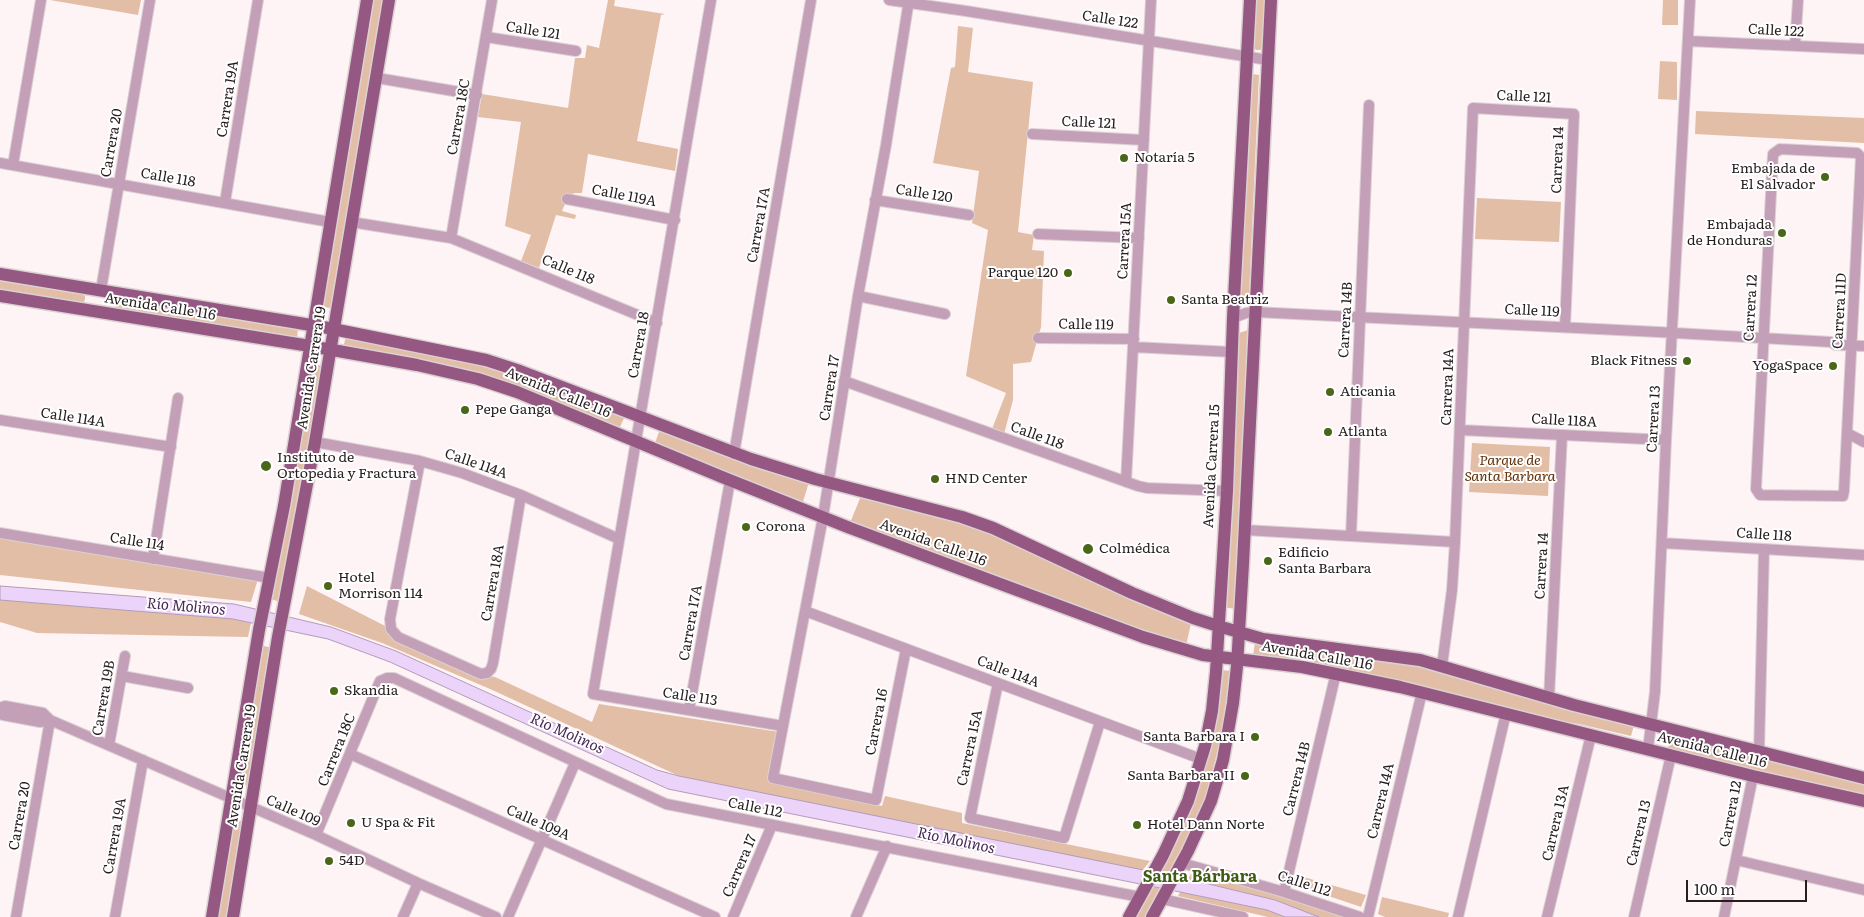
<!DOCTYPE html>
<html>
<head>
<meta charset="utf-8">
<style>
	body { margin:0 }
	#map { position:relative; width:1864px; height:917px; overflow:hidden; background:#fef3f5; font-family:Literata,serif }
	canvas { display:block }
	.scale { position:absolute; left:1686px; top:880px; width:121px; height:22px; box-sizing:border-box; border:2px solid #261d1f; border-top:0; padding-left:6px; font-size:15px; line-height:18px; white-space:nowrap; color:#261d1f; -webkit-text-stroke:4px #fff; paint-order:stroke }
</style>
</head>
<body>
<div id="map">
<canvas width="1864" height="917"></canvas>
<div class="scale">100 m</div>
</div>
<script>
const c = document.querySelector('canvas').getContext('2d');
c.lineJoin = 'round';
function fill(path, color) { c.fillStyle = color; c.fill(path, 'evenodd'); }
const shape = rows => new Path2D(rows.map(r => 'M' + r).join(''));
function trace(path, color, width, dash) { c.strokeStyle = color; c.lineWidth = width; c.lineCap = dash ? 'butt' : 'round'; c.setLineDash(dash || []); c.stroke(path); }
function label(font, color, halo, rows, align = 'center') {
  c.font = font + ' Literata,serif'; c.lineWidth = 4; c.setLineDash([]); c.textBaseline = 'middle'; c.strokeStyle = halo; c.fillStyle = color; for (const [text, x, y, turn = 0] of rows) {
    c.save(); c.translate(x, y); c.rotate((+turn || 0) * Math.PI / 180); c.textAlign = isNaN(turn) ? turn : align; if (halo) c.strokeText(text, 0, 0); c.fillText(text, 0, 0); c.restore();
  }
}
fill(shape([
	[50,0,141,0,138,15],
	[373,0,384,0,332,308,322,307],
	[608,0,615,0,614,6,665,14,661,15,637,141,678,149,675,171,588,154,582,193,574,193,567,199,562,211,576,215,575,219,556,215,539,268,521,261,531,235,505,226,521,122,478,117,482,94,568,108,575,58,585,58,587,45,599,48],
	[1256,0,1266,0,1263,47,1260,50,1256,50,1253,46],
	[1663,0,1678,0,1678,25,1662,25],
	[958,26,973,28,968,72,1033,82,1018,232,1034,235,1032,250,1044,251,1041,327,1031,362,1013,364,1013,400,1004,434,992,429,1006,393,966,376,988,230,972,223,979,171,933,163,951,68,955,67],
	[1660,61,1677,62,1677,100,1658,99],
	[1252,74,1259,75,1249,297,1238,297],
	[1696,111,1864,118,1864,143,1695,134],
	[1477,198,1561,202,1559,242,1475,239],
	[0,279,80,292,85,296,85,299,84,302,41,299,0,293],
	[116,297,298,327,297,339,115,311],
	[1248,330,1238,529,1235,609,1224,607,1236,334],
	[346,336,485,364,625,416,619,429,567,407,343,348],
	[311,364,324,366,281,602,270,599],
	[660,429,809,482,802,505,654,446],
	[1472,443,1550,447,1548,496,1469,492],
	[861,496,964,523,1024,547,1191,623,1186,646,1142,633,850,523],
	[0,535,258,579,251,602,0,575],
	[307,586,479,674,495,677,592,722,599,704,779,732,773,782,882,806,885,796,962,813,962,823,1150,861,1142,871,679,776,490,689,382,643,299,614],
	[0,600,233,619,251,623,248,637,37,633,0,622],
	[1255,642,1416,664,1634,725,1631,736,1579,724,1549,719,1253,656],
	[260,645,272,648,248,786,237,783],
	[1221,670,1232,671,1227,714,1203,808,1170,876,1159,874,1182,829,1192,803],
	[1671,734,1864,782,1864,797,1668,749],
	[233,819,245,822,229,917,217,917],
	[1193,871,1277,892,1344,917,1319,917,1275,900,1188,879],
	[1300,876,1366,895,1361,907,1296,885],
	[1152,887,1162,888,1147,917,1135,917],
	[1180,892,1267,910,1285,917,1268,917,1178,896],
	[1382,897,1449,913,1448,917,1385,917,1378,914]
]), '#e2bea7');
const water = shape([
	[0,586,234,604,331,627,396,651,657,770,679,776,1188,879,1275,900,1319,917,1285,917,1267,910,1180,892,668,789,390,662,328,639,233,619,0,600,0,586]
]);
fill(water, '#ecd3f9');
trace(water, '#b19cb8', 1);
const minor = shape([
	[711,0,593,694,783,726],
	[889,0,966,11,1268,60],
	[486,37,576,51],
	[1688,41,1864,49],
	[1795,46,1798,0],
	[383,79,477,95],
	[1032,134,1144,140],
	[1780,149,1857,153,1861,157,1844,491,1843,496,1760,495,1756,489,1773,154,1780,149],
	[0,163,330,222],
	[13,165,41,0],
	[567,199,675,220],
	[875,200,969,215],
	[225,202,258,0],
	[351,222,451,238,657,323],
	[1038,234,1139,238],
	[451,238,492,0],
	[101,290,150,0],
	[858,296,945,314],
	[1233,318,1246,313,1255,312,1658,332,1831,342,1836,345,1864,346],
	[1038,338,1134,339],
	[1133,347,1232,352],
	[844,381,1138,486,1147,488,1227,491],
	[0,420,171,447],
	[1460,430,1666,440],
	[1847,433,1864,442],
	[315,442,420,461,462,473,521,495,619,539],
	[734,454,811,0],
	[420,461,390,619,391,629,398,637,481,674,487,673,491,669,493,663,521,495],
	[1126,482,1151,0],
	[1245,530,1455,542],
	[0,533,270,578],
	[1351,536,1369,105],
	[1662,543,1864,555],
	[153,559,178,398],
	[805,611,1201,759],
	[906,649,876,800,773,778,823,517,858,296,886,145,909,0],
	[1442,666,1452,590,1455,542,1473,108,1574,114,1565,327],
	[122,676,188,688],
	[998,683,970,818,1064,838,1100,722],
	[1549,698,1562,435],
	[0,708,5,706,43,713,50,720,316,835,418,883,496,917],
	[689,710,730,481],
	[0,713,3,715,40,722,50,720],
	[109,745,125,656],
	[1648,749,1655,692,1666,440,1690,0],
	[1759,752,1764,549],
	[350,754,715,917],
	[316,835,377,688,380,681,387,678,394,678,666,804,1140,897],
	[1736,860,1864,890],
	[1182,863,1284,892,1360,917],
	[1284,892,1336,673],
	[1162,899,1243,917],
	[16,917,50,720],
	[115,917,143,760],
	[403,917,418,883],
	[508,917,575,763],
	[733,917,772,825],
	[856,917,887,846],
	[1368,917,1422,692],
	[1458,917,1506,713],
	[1547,917,1591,735],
	[1634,917,1671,755],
	[1724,917,1753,776]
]);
const major = shape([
	[0,274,323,327,486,360,520,371,751,459,815,479,962,517,993,528,1132,593,1193,618,1218,626,1263,639,1420,660,1574,705,1864,778],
	[0,296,310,346,417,365,478,379,517,392,722,477,850,528,1143,637,1203,655,1302,667,1400,687,1753,776,1864,801],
	[212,917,259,630,284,506,367,0],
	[233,917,278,637,315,442,389,0],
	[1129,917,1163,855,1188,801,1205,746,1212,711,1216,672,1227,491,1233,318,1250,0],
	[1152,917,1188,851,1211,801,1223,760,1233,703,1237,666,1243,564,1271,0]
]);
trace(minor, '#dbd1d3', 12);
trace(major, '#dbd1d3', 15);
trace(minor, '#c4a0b8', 10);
trace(major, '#955883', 12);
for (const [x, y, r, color] of [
	[1124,158,5,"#4a6619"],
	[1825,177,5,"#4a6619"],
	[1782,233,5,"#4a6619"],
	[1068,273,5,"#4a6619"],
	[1171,300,5,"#4a6619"],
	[1687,361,5,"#4a6619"],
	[1833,366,5,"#4a6619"],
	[1330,392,5,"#4a6619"],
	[465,410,5,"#4a6619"],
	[1328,432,5,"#4a6619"],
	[266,466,6,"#4a6619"],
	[935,479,5,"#4a6619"],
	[746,527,5,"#4a6619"],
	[1088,549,6,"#4a6619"],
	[1268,561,5,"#4a6619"],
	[328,586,5,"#4a6619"],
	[334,691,5,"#4a6619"],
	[1255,737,5,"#4a6619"],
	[1245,776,5,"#4a6619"],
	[351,823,5,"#4a6619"],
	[1137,825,5,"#4a6619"],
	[329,861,5,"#4a6619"]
]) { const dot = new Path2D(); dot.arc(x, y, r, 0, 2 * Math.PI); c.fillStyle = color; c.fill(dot); trace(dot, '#fff', 2); }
label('14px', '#261d1f', '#fff', [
	["Calle 122",1110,20,9],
	["Calle 121",533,31,9],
	["Calle 122",1776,31,3],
	["Calle 121",1524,97,3],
	["Carrera 19A",228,99,-81],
	["Carrera 18C",459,117,-80],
	["Calle 121",1089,123,3],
	["Carrera 20",112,143,-80],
	["Carrera 14",1558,160,-88],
	["Calle 118",168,178,10],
	["Calle 120",924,194,9],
	["Calle 119A",624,196,11],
	["Carrera 17A",759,225,-80],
	["Carrera 15A",1125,241,-87],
	["Calle 118",568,270,23],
	["Avenida Calle 116",160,307,9],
	["Carrera 12",1751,308,-87],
	["Calle 119",1532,311,3],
	["Carrera 11D",1840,311,-87],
	["Carrera 14B",1346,320,-87],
	["Calle 119",1086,325,1],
	["Carrera 18",639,345,-80],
	["Avenida Carrera 19",312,368,-81],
	["Carrera 14A",1448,387,-88],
	["Carrera 17",830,388,-81],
	["Avenida Calle 116",558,393,22],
	["Calle 114A",73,418,9],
	["Carrera 13",1654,419,-87],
	["Calle 118A",1564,421,3],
	["Calle 118",1037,436,20],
	["Calle 114A",476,464,19],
	["Avenida Carrera 15",1212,466,-87],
	["Calle 118",1764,535,4],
	["Calle 114",137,542,9],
	["Avenida Calle 116",933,543,20],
	["Carrera 14",1542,566,-87],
	["Carrera 18A",493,583,-80],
	["Carrera 17A",691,623,-80],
	["Avenida Calle 116",1317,656,10],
	["Calle 114A",1008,672,21],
	["Calle 113",690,697,9],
	["Carrera 19B",104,698,-80],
	["Carrera 16",877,722,-79],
	["Carrera 15A",970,748,-78],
	["Carrera 18C",337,750,-68],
	["Avenida Calle 116",1712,750,14],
	["Avenida Carrera 19",242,766,-81],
	["Carrera 14B",1297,779,-76],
	["Carrera 14A",1381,801,-77],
	["Calle 112",755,808,11],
	["Calle 109",293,811,24],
	["Carrera 12",1731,814,-79],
	["Carrera 20",20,816,-80],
	["Calle 109A",538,823,24],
	["Carrera 13A",1556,823,-77],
	["Carrera 13",1639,833,-77],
	["Carrera 19A",115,836,-80],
	["Carrera 17",740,866,-67],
	["Calle 112",1304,884,18]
]);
label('14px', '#261d1f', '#fff', [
	["Notaría 5",1134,158],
	["Embajada de",1815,169,"right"],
	["El Salvador",1815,185,"right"],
	["Embajada",1772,225,"right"],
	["de Honduras",1772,241,"right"],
	["Parque 120",1058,273,"right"],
	["Santa Beatriz",1181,300],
	["Black Fitness",1677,361,"right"],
	["YogaSpace",1823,366,"right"],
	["Aticania",1340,392],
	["Pepe Ganga",475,410],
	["Atlanta",1338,432],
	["Instituto de",277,458],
	["Ortopedia y Fractura",277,474],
	["HND Center",945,479],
	["Corona",756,527],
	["Colmédica",1099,549],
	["Edificio",1278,553],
	["Santa Barbara",1278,569],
	["Hotel",338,578],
	["Morrison 114",338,594],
	["Skandia",344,691],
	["Santa Barbara I",1245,737,"right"],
	["Santa Barbara II",1235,776,"right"],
	["U Spa & Fit",361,823],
	["Hotel Dann Norte",1147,825],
	["54D",339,861]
], 'left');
label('italic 14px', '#623007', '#fff', [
	["Parque de",1510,461],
	["Santa Barbara",1510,477]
]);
label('italic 15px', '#472756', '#fff', [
	["Río Molinos",186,607,5],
	["Río Molinos",567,734,24],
	["Río Molinos",956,841,12]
]);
label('bold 16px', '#405a14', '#fff', [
	["Santa Bárbara",1200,877]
]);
</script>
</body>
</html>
